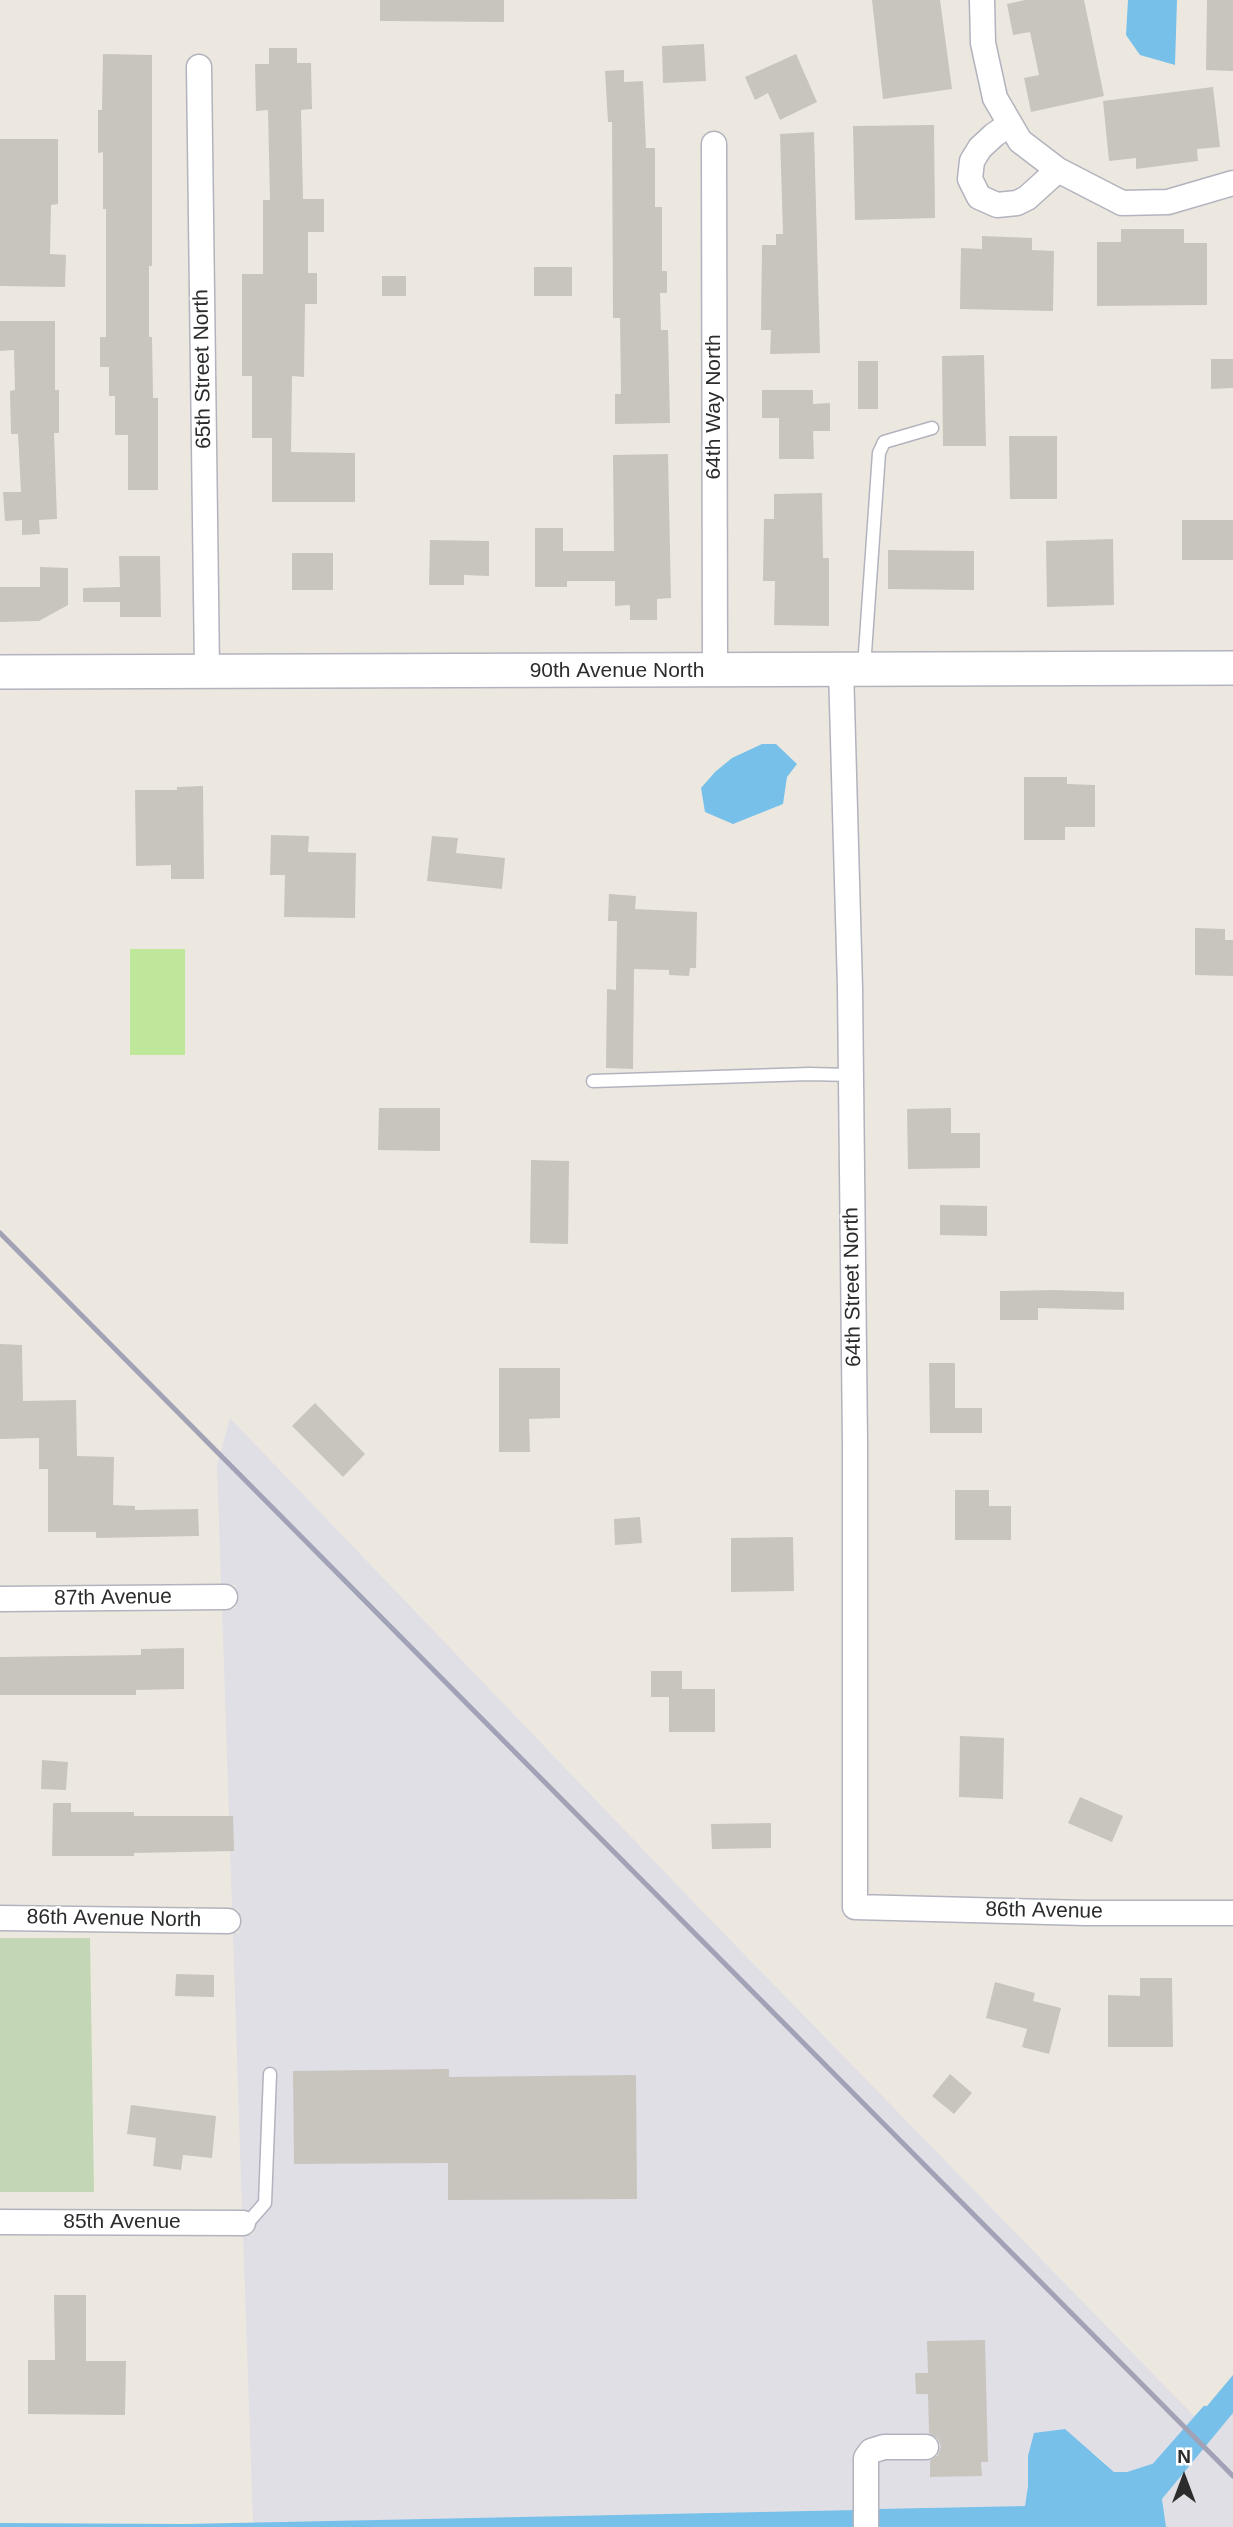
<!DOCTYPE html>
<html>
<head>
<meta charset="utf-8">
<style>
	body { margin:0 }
	#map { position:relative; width:1233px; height:2527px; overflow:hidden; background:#ede8df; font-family:Helvetica,sans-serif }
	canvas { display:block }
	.north { position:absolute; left:1149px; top:2443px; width:70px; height:70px; -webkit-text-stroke:5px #fff; paint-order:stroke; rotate:0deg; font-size:19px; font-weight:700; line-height:28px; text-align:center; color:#2c2c2c }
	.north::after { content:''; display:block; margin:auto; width:24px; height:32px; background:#2c2c2c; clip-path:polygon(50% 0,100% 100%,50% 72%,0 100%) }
</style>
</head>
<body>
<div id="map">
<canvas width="1233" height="2527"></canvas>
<div class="north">N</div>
</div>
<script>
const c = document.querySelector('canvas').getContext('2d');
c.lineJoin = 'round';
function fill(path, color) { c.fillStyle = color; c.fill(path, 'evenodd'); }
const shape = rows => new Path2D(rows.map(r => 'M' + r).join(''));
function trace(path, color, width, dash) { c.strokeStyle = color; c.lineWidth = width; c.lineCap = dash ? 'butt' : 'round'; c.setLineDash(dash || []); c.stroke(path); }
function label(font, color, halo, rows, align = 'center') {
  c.font = font + ' Helvetica,sans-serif'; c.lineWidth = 5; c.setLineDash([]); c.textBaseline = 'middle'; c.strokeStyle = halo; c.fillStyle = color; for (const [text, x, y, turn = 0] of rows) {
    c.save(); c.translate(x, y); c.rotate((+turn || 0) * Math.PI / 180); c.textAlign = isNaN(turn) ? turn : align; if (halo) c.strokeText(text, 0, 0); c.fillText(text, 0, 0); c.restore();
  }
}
fill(shape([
	[230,1418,705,1914,1197,2419,1161,2461,1127,2472,1114,2472,1093,2452,1028,2456,1028,2486,1025,2506,877,2509,877,2462,885,2459,937,2459,937,2435,884,2435,856,2510,253,2523,243,2235,253,2235,255,2212,242,2211,233,1936,233,1933,239,1933,239,1910,232,1909,222,1608,236,1608,236,1585,221,1585,217,1465],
	[1233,2413,1233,2527,1166,2527,1162,2499]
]), '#e1dfe6');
fill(shape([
	[0,1938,90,1938,94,2192,0,2192]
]), '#c3d6b6');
fill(shape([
	[130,949,185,949,185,1055,130,1055]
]), '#bfe79a');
fill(shape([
	[1128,0,1177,0,1175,65,1140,55,1126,35],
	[762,744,776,744,797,764,787,777,783,804,733,824,705,812,701,788,715,772,732,758],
	[1233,2375,1233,2413,1162,2499,1166,2527,877,2527,877,2509,1025,2506,1028,2486,1028,2456,1034,2433,1065,2429,1114,2472,1127,2472,1161,2461],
	[856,2510,856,2527,0,2527,0,2523,185,2524]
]), '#76c0ea');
trace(shape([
	[1154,2467,1205,2409]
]), '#76c0ea', 6);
fill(shape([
	[380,0,504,0,504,22,380,21],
	[872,0,940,0,952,89,883,99],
	[1025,0,1084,0,1104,96,1031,112,1024,78,1039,75,1030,32,1013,35,1007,4],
	[1207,0,1233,0,1233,71,1206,70],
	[704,44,706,81,663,83,662,46],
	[269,48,297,48,297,63,311,63,312,109,301,110,303,199,324,199,324,232,308,232,308,273,317,273,317,304,305,304,304,377,292,376,291,452,355,453,355,502,272,502,272,438,252,438,252,376,242,376,242,274,263,274,263,200,270,200,268,110,256,111,255,64,269,64],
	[103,54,152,55,152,266,149,266,149,337,152,337,153,398,158,398,158,490,128,490,128,435,115,435,115,396,109,396,109,367,100,367,100,337,106,337,106,209,103,209,103,152,98,153,98,110,102,110],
	[796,54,817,102,780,120,768,93,755,100,745,77],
	[624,70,624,82,643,81,646,148,655,148,655,207,662,207,662,271,667,271,667,293,660,293,661,330,668,330,670,423,615,424,615,394,621,394,620,318,613,318,612,122,608,122,605,71],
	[1213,87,1220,147,1197,149,1198,161,1136,169,1136,158,1109,161,1103,101],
	[934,125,935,218,855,220,853,126],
	[814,132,820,353,770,354,771,330,761,330,762,245,776,245,776,234,783,234,780,134],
	[0,139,58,139,58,204,51,205,50,254,66,255,65,287,0,286],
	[1121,229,1184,229,1184,243,1207,243,1207,305,1097,306,1097,242,1121,242],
	[982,236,1032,238,1032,250,1054,251,1053,311,960,309,961,248,982,249],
	[534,267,572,267,572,296,534,296],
	[382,276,406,276,406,296,382,296],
	[0,321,55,321,55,390,59,390,59,433,54,433,57,519,39,520,40,534,22,535,22,520,5,521,3,492,21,492,18,434,11,434,10,391,15,390,14,350,0,351],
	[984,355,986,446,943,446,942,356],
	[1211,359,1233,359,1233,388,1211,389],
	[858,361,878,361,878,409,858,409],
	[762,390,813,390,813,404,830,403,830,431,813,431,814,459,779,459,779,418,762,418],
	[1009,436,1057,436,1057,499,1010,499],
	[668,454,671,598,657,599,657,620,630,620,630,605,615,606,615,581,567,581,567,587,535,587,535,528,563,528,563,551,614,551,613,455],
	[822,493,823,558,829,558,829,626,774,625,775,581,763,581,764,519,774,519,774,494],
	[1182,520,1233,520,1233,560,1182,560],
	[1113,539,1114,605,1047,607,1046,541],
	[430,540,489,541,489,576,464,575,464,585,429,585],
	[888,550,974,551,974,590,888,589],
	[292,553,333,553,333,590,292,590],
	[119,556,160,556,161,617,120,617,120,602,83,602,83,588,120,587],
	[40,567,68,568,68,605,39,621,0,622,0,587,40,587],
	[1024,777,1067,777,1067,784,1095,785,1095,827,1065,827,1065,840,1024,840],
	[203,786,204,879,171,879,171,865,136,866,135,790,177,790,177,787],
	[271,835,309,836,308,852,356,853,355,918,284,917,285,875,270,875],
	[432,836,458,838,456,853,505,858,502,889,427,881],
	[609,894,636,896,635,909,697,912,696,968,690,968,689,976,669,975,669,970,634,969,633,1069,606,1068,607,989,616,990,617,921,608,921],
	[1195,928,1225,929,1225,940,1233,940,1233,976,1195,975],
	[379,1108,440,1108,440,1151,378,1150],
	[951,1108,951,1133,980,1133,980,1168,908,1169,907,1109],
	[531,1160,569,1161,568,1244,530,1243],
	[940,1205,987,1206,987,1236,940,1235],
	[1054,1290,1124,1292,1124,1310,1038,1308,1038,1320,1000,1320,1000,1291],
	[0,1344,22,1345,23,1401,76,1400,77,1456,114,1457,113,1505,135,1506,135,1510,198,1509,199,1536,96,1538,96,1532,48,1532,48,1469,39,1469,39,1438,0,1439],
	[929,1363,955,1363,955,1408,982,1408,982,1433,930,1433],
	[499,1368,560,1368,560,1418,529,1419,530,1452,499,1452],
	[315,1403,365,1454,343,1477,292,1426],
	[955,1490,989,1490,989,1506,1011,1506,1011,1540,955,1540],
	[640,1517,642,1543,615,1545,614,1519],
	[793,1537,794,1591,731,1592,731,1538],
	[184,1648,184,1689,136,1690,136,1695,0,1695,0,1657,141,1655,141,1649],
	[651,1671,682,1671,682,1689,715,1689,715,1732,669,1732,669,1697,651,1697],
	[960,1736,1004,1738,1003,1799,959,1797],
	[42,1760,68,1762,66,1790,41,1789],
	[1080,1797,1123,1816,1112,1842,1068,1823],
	[53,1803,71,1803,71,1812,134,1812,134,1816,233,1816,234,1851,134,1853,134,1856,52,1856],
	[771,1823,771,1848,712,1849,711,1824],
	[176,1974,214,1975,214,1997,175,1996],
	[1140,1978,1172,1978,1173,2047,1108,2047,1108,1995,1140,1996],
	[995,1982,1035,1993,1033,2001,1061,2008,1049,2054,1022,2047,1027,2029,986,2018],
	[449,2069,449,2077,636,2075,637,2199,448,2200,448,2163,294,2164,293,2071],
	[950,2074,972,2093,954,2114,932,2096],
	[131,2105,216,2116,212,2158,183,2155,181,2170,153,2166,156,2138,127,2134],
	[54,2295,86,2295,86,2361,126,2361,125,2415,28,2414,28,2360,55,2360],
	[985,2340,988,2462,981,2462,982,2476,930,2477,930,2461,938,2455,941,2446,938,2439,929,2433,928,2394,916,2394,915,2373,928,2373,927,2341]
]), '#c8c5be');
const lane = shape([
	[864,667,879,453,884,442,932,428],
	[593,1081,809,1074,851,1075],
	[243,2223,251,2219,265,2203,270,2074]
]);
const street = shape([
	[982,0,983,43,995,98,1020,141,1058,170,1122,203,1168,202,1233,183],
	[199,67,207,670],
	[1010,124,994,135,980,148,972,161,970,179,979,197,997,205,1017,203,1027,198,1058,170],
	[714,144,715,671],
	[841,668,850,988,855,1443,855,1907,1086,1913,1233,1913],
	[0,1599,225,1597],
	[0,1918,228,1921],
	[0,2222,243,2223],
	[866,2527,866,2458,871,2451,884,2447,926,2447]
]);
const secondary = shape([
	[0,672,1233,668]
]);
trace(lane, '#b2b3be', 15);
trace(street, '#b2b3be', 27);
trace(secondary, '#b2b3be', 36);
trace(lane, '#fff', 12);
trace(street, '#fff', 24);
trace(secondary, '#fff', 33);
trace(shape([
	[0,1233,1233,2476]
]), '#a1a2b5', 5);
label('21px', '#2c2c2c', '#fff', [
	["65th Street North",203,369,-91],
	["64th Way North",714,407,-90],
	["90th Avenue North",617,671],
	["64th Street North",853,1287,-91],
	["87th Avenue",113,1598,-1],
	["86th Avenue",1044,1911,1],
	["86th Avenue North",114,1919,1],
	["85th Avenue",122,2222]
]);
</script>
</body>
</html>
